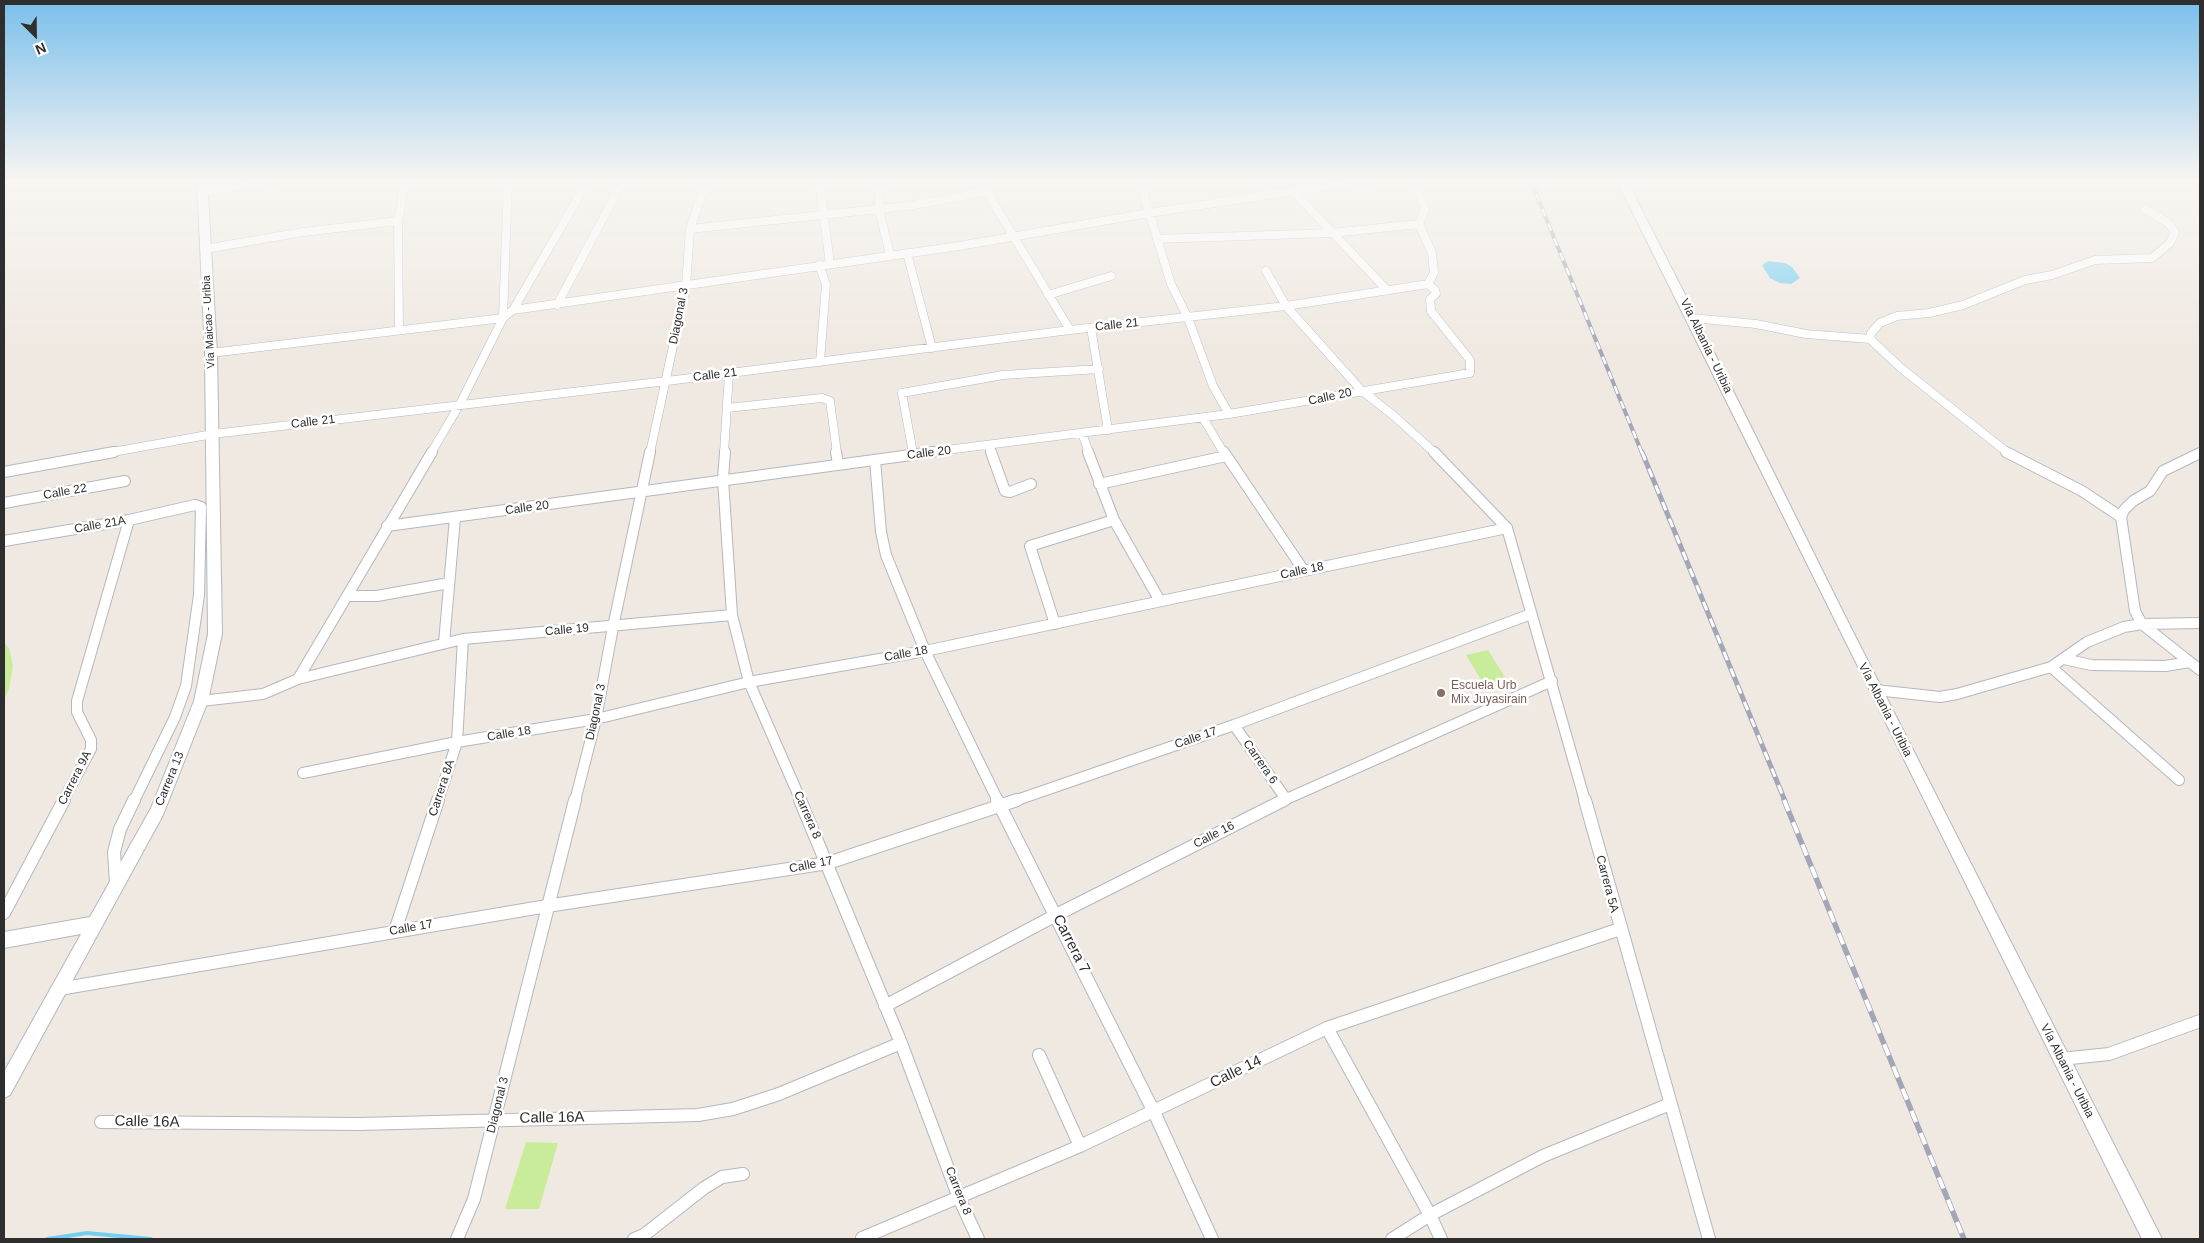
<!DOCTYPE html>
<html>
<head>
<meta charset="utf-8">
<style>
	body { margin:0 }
	#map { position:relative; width:2204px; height:1243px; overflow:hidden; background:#efe9e1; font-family:Helvetica,sans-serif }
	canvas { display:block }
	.frame { position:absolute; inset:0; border:5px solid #2e2e2e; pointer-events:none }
	.north { position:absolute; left:10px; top:10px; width:50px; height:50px; -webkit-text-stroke:4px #fff; paint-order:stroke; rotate:157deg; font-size:14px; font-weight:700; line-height:20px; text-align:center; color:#2e2e2e }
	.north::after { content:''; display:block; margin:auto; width:18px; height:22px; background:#2e2e2e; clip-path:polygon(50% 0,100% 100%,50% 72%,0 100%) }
</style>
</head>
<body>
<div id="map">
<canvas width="2204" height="1243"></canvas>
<div class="frame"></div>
<div class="north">N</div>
</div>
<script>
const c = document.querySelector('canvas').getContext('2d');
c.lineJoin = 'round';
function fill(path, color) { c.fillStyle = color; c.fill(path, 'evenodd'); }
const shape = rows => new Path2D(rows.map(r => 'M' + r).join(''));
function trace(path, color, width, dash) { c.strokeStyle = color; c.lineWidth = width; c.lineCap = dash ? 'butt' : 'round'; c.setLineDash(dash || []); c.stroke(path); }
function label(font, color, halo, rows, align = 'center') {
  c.font = font + ' Helvetica,sans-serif'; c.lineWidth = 5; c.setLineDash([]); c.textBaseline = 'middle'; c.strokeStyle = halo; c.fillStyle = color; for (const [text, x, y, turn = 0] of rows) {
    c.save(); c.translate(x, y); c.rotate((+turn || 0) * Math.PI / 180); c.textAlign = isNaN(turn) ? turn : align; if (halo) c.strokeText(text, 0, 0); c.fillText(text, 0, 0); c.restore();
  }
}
fill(shape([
	[4,643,9,648,13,666,9,688,4,700],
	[1488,650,1508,682,1486,688,1466,655],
	[526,1142,558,1143,539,1209,505,1209]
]), '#c9ec9a');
fill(shape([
	[1768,261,1785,263,1792,267,1800,278,1791,284,1780,283,1770,278,1762,265]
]), '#75cff0');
trace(shape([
	[47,1239,87,1233,151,1239]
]), '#75cff0', 4);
const streetFar2 = shape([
	[819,179,830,264],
	[885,179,879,192,879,209,890,255],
	[979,179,1070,330],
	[1139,179,1171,284,1188,318,1213,386,1229,414],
	[1412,179,1425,208,1419,224,1432,253,1434,273,1428,284],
	[203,192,280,179],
	[1294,192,1386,289],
	[690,229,907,206,986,192],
	[1157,239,1331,233,1419,224],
	[205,249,303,232,398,221],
	[907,253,932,348],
	[819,265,826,284,820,362],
	[1266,271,1286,306,1361,390,1394,416,1435,453],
	[1048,295,1111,276],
	[557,305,624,179],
	[513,310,589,179],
	[1692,318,1756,324,1806,334,1870,339],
	[1091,328,1108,430],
	[399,330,398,221,406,179],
	[211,353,503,318,513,310,959,246,1149,213,1374,179],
	[727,408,822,398,830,401,837,453],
	[1203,418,1224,453],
	[1082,433,1089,453],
	[989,446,992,453],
	[107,453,213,434,667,381,1070,330,1286,306,1428,284],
	[431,453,460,404,503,318,508,180],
	[650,453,686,286,690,229,707,179],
	[724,453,729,373],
	[913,453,902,393,1003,375,1099,369],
	[923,453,1229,414,1470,373,1470,360,1431,311,1430,299,1436,294,1435,290,1428,284],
	[2008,453,1901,368,1870,339,1871,333,1880,323,1897,316,1929,313,1963,305,2025,280,2052,275,2095,260,2152,258,2170,243,2175,232,2168,223,2145,209]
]);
const streetFar1 = shape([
	[725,452,723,479,732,615,749,682,801,801],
	[836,452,838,464],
	[912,452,913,455],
	[991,452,1005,491,1010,492,1031,484],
	[1088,452,1114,520,1160,601],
	[1224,452,1304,571],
	[1434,452,1507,528],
	[2006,452,2082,491,2121,517],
	[2200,453,2163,471,2150,491,2133,501,2124,510,2121,517,2135,611,2142,624,2200,670],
	[875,460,881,532,886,555,925,651,998,801],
	[4,472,114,452],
	[1099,484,1226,456],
	[4,503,125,481],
	[387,526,933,452],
	[1507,528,1585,801],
	[4,541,129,520,195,505,201,507,199,595,186,686,175,717,134,801],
	[347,596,377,596,449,583],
	[1055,624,1030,546,1114,520],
	[444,643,455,518],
	[2064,659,2091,665,2165,666,2190,662],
	[2051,667,2179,780],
	[298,679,432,452],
	[1876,690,1940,697,1957,694,2051,667,2087,642,2124,627,2142,624,2200,623],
	[201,701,263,694,298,679,463,639,732,615],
	[1234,725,1286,799],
	[303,773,457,742,596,719,749,682,925,651,1507,528],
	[63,801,91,749,91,740,77,712,77,701,129,520],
	[438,801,457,742,463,639],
	[575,801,596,719,613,627,650,452],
	[1014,801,1234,725,1531,614],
	[1282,801,1552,681]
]);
const street = shape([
	[800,800,901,1043,959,1198,978,1239],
	[997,800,1154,1112,1212,1239],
	[1585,800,1709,1239],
	[116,883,114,852,120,829,134,800],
	[4,913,64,800],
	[395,931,438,800],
	[59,989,547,906,828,863,1017,800],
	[885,1006,1056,915,1284,800],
	[1327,1028,1430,1215,1441,1239],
	[1039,1055,1080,1146],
	[2061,1059,2109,1054,2200,1021],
	[101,1122,360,1124,698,1115,733,1109,779,1094,901,1043],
	[862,1238,1080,1146,1327,1028,1620,929],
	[457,1239,474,1199,575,800],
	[634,1239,644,1235,704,1188,722,1177,743,1174],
	[1392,1239,1430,1215,1543,1156,1670,1104]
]);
const secondary = shape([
	[197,179,207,179,217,353,222,634,208,701,163,815,10,1095,4,1098,4,1072,81,934,4,948,4,932,90,917,151,808,194,701,208,634,205,353,197,179],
	[1616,179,1626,179,1697,318,1844,614,2162,1239,2142,1239,1616,179]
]);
trace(streetFar2, '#b4b7c1', 9);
trace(streetFar1, '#b4b7c1', 12);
trace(street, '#b4b7c1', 14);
trace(secondary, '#b4b7c1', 2);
trace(streetFar2, '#fff', 8);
trace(streetFar1, '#fff', 10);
trace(street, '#fff', 12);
fill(secondary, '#fff');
const railFar2 = shape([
	[1530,179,1642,453]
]);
const railFar1 = shape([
	[1642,452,1785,801]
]);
const rail = shape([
	[1784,800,1964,1239]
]);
trace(railFar2, '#a3a6b8', 4);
trace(railFar1, '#a3a6b8', 5);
trace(rail, '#a3a6b8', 5.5);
trace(railFar2, '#fff', 2.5, [8]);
trace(railFar1, '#fff', 3, [9]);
trace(rail, '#fff', 4, [12]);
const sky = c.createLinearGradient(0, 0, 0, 353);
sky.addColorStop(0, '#7abfeb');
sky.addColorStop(0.51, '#f8f5f2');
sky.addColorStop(1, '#f8f5f200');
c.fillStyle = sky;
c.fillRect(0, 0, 2204, 353);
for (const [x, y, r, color] of [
	[1441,693,5,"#8d6e63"]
]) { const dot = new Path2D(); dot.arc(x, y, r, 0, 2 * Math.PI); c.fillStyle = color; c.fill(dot); trace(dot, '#fff', 2); }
label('11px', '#2e2e2e', '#fff', [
	["Vía Maicao - Uribia",209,322,-93]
]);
label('12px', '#2e2e2e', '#fff', [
	["Diagonal 3",679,316,-79],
	["Calle 21",1117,325,-6],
	["Vía Albania - Uribia",1706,346,64],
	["Calle 21",715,375,-7],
	["Calle 20",1330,397,-12],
	["Calle 21",313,422,-7],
	["Calle 20",929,453,-7],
	["Calle 22",65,492,-10],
	["Calle 20",527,508,-8],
	["Calle 21A",100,525,-10],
	["Calle 18",1302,571,-12],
	["Calle 19",567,630,-5],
	["Calle 18",906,654,-10],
	["Vía Albania - Uribia",1885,710,63],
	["Diagonal 3",596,712,-78],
	["Calle 18",509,734,-9],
	["Calle 17",1196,738,-19],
	["Carrera 6",1260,762,55],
	["Carrera 9A",75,778,-63],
	["Carrera 13",170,779,-68],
	["Carrera 8A",442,788,-72],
	["Carrera 8",807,815,66],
	["Calle 16",1214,835,-27],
	["Calle 17",811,865,-11],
	["Carrera 5A",1607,884,75],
	["Calle 17",411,928,-10],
	["Vía Albania - Uribia",2067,1071,63],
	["Diagonal 3",498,1105,-76],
	["Carrera 8",958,1191,68]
]);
label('12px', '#785e54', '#fff', [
	["Escuela Urb",1451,686],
	["Mix Juyasirain",1451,700]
], 'left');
label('15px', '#2e2e2e', '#fff', [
	["Carrera 7",1071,944,63],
	["Calle 14",1236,1072,-26],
	["Calle 16A",552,1118,-1],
	["Calle 16A",147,1122,1]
]);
</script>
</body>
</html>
